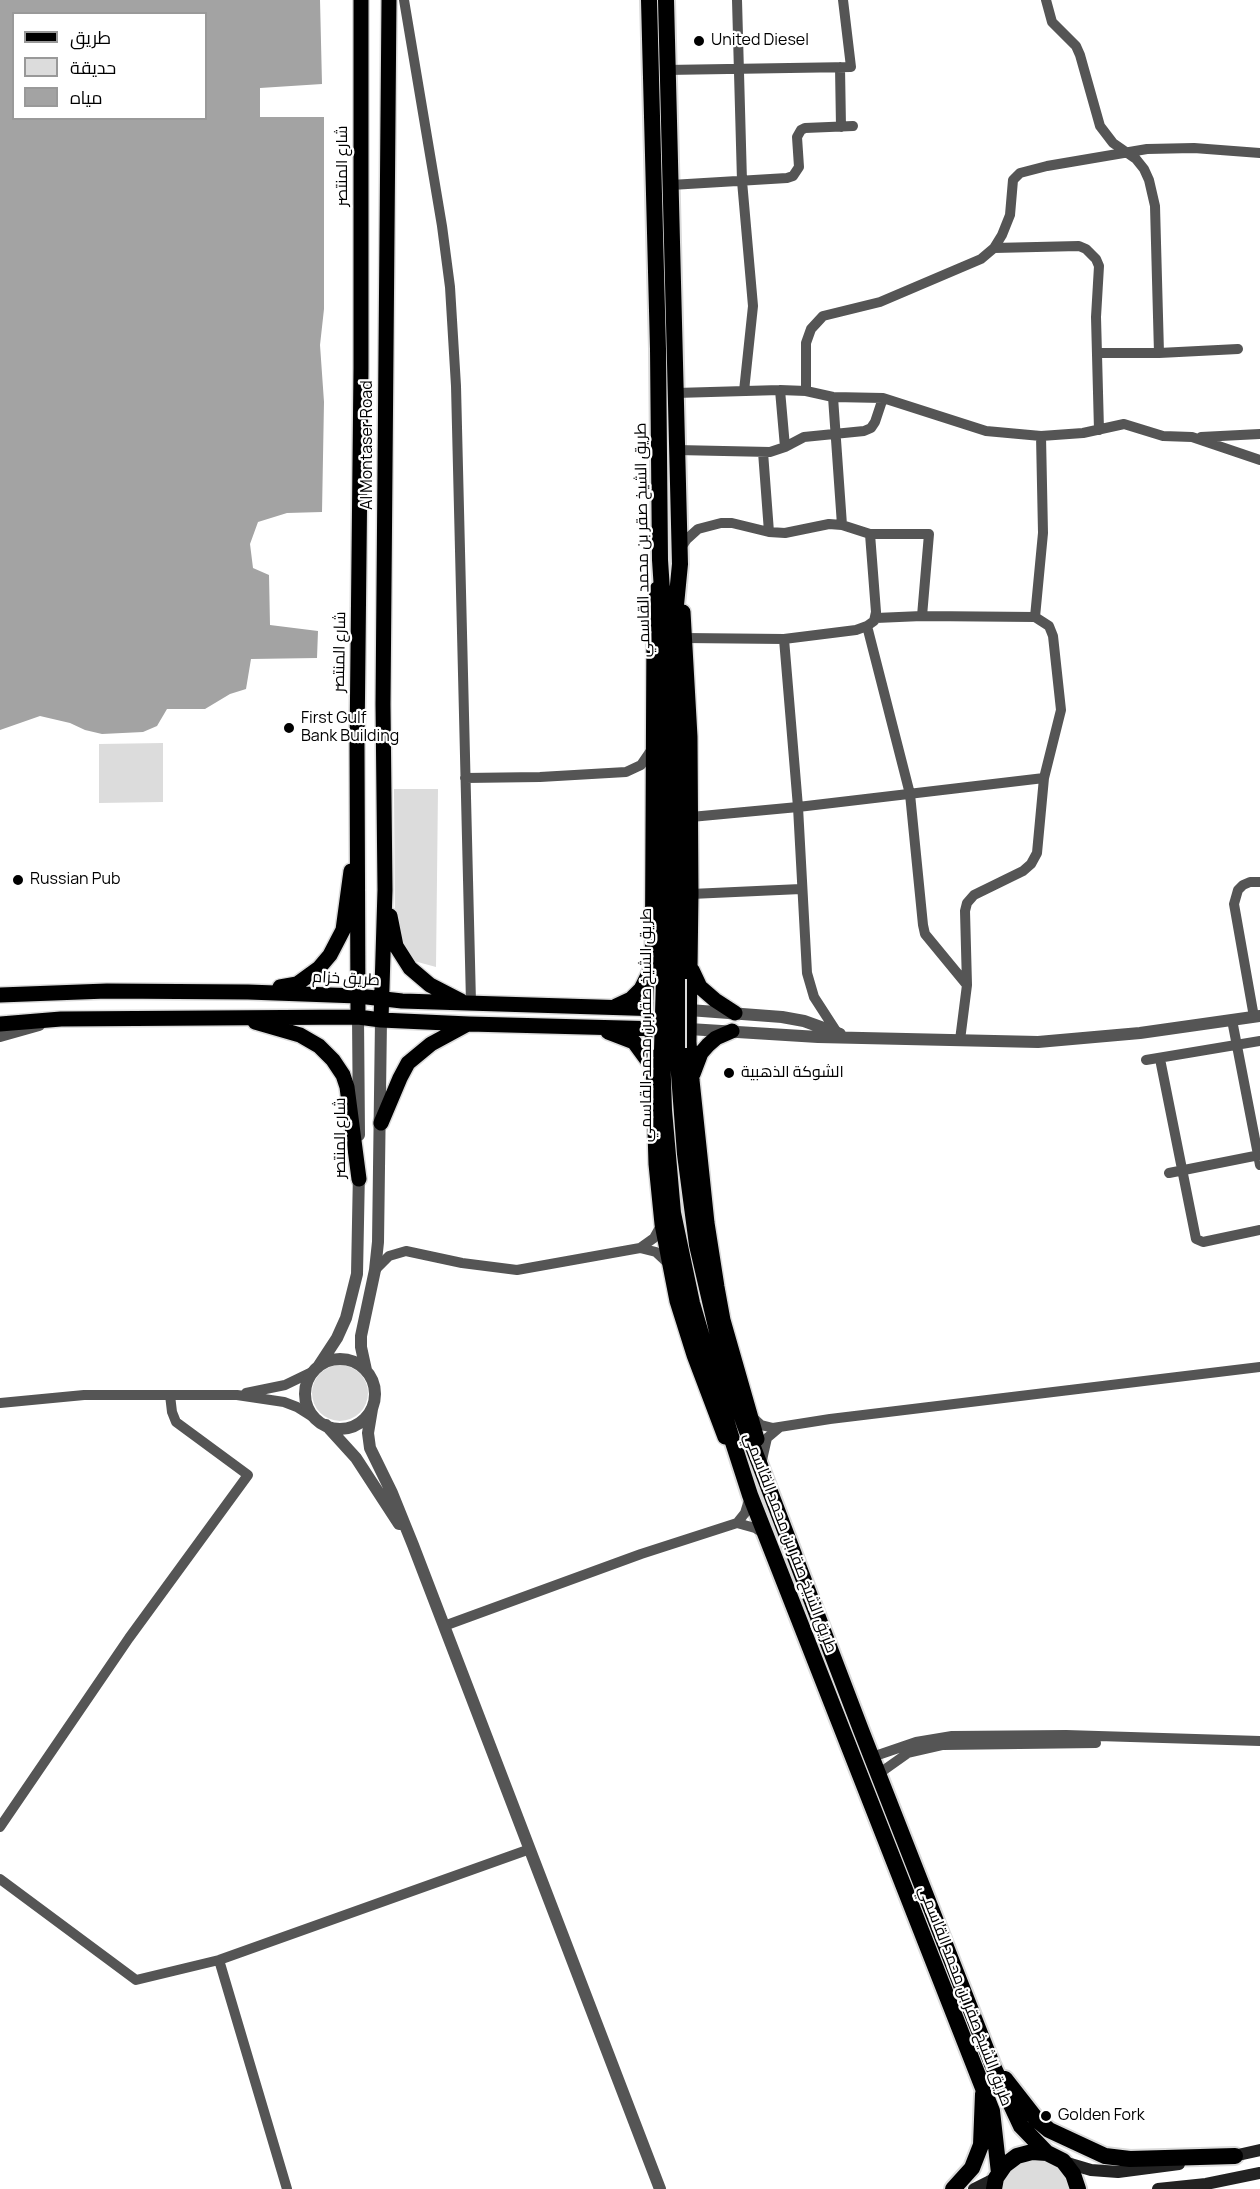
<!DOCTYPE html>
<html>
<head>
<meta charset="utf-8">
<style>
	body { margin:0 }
	#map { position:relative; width:1260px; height:2189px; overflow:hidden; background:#fff; font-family:Manrope,Cairo,sans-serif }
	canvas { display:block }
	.legend { position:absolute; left:12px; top:12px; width:195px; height:108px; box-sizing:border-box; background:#fff; border:2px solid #999; margin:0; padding:8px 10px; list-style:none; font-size:18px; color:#000 }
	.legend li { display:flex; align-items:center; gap:12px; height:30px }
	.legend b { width:30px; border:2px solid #999 }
</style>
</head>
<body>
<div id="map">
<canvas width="1260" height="2189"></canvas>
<ul class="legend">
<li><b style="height:8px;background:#000"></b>طريق</li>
<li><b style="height:16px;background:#dcdcdc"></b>حديقة</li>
<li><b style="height:16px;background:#a3a3a3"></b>مياه</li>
</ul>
</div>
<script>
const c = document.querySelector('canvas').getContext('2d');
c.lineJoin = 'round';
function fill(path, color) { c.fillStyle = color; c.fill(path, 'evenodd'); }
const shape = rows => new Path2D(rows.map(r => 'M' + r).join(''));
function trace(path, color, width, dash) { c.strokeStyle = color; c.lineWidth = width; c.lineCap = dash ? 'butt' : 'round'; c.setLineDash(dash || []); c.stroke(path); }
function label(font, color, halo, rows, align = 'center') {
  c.font = font + ' Manrope,Cairo,sans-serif'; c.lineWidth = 4.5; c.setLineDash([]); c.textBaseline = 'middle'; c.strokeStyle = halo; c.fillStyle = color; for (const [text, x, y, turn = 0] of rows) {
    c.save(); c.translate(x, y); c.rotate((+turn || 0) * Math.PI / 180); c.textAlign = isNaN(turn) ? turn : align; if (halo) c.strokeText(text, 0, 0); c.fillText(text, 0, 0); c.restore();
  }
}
fill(shape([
	[163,743,163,802,99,803,99,744],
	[394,789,438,789,436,967,414,961,400,946,395,925],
	'312 1393a28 28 0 1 1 56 0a28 28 0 1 1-56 0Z',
	[1029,2158,1051,2161,1066,2174,1072,2189,1000,2189,1001,2179,1014,2164]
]), '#dcdcdc');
fill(shape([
	[0,0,320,0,322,84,260,88,260,117,324,117,324,309,320,345,324,402,322,512,287,513,258,522,250,544,253,568,269,575,270,625,318,631,317,658,251,659,246,689,230,694,205,709,167,709,157,726,143,732,102,734,85,730,70,723,40,716,0,730],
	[14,14,206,14,206,118,14,118]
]), '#a3a3a3');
const primary = shape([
	[657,589,654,626,652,1029,656,1164,662,1224,677,1301,694,1355,725,1437],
	[683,612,690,737,691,894,689,1042,692,1080,707,1223,717,1287,723,1320,757,1439],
	[390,916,396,946,410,968,430,985,461,1001],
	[692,970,700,987,715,1000,735,1013],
	[280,987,297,984,319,968,330,955,343,930,351,871],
	[0,995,107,991,248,992,358,996,402,1001,662,1009],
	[616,1006,631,999,641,989,650,971],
	[358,1017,357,745,361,368,361,0],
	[381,1020,385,890,383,704,389,0],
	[255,1022,300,1035,319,1046,333,1060,343,1075,347,1087,359,1179],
	[0,1024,61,1019,358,1017,381,1020,469,1024,662,1029],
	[608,1032,634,1042,653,1068],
	[693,1074,701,1053,708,1045,716,1038,732,1031],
	[381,1123,400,1078,408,1063,431,1044,466,1025]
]);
const trunk = shape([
	[649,0,658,349,660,560,664,620,664,979],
	[666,0,680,564,676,605,679,839,677,979],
	[677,1048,685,1154,697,1245,725,1366,745,1426,861,1730,992,2064,1021,2126,1047,2153],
	[662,1050,664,1110,673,1213,692,1303,730,1433,750,1495,992,2111,999,2173],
	[1005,2079,1037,2120,1049,2130,1105,2156,1130,2159,1235,2156],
	[953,2189,972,2168,981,2145,983,2094],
	[994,2189,996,2178,1005,2165,1017,2156,1032,2152,1047,2153,1063,2161,1073,2174,1078,2189]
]);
trace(primary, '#dbdbdb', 18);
trace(trunk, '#dbdbdb', 20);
trace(shape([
	[404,0,442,226,450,287,456,386,471,1002],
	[737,0,742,181,753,306,744,391],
	[1046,0,1052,22,1076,46,1080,55,1100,126,1113,143,1136,159,1144,169,1149,180,1155,206,1159,353],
	[840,67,841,127],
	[666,70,851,67,843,0],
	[671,185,787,178,793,176,799,167,797,137,801,130,805,128,853,126],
	[994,248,1079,246,1086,249,1096,259,1099,266,1096,317,1099,430],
	[1097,353,1159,353,1238,349],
	[780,390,785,447],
	[806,391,806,343,811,329,823,316,880,302,981,259,994,248,1002,235,1010,215,1013,180,1020,173,1047,166,1147,149,1194,148,1260,153],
	[676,393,780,390,806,391,833,397,883,398,986,431,1041,436,1083,433,1124,424,1163,436,1192,437,1260,460],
	[833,397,842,525],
	[1201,437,1260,434],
	[677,450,770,452,785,447,804,437,864,431,871,428,875,422,883,398],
	[763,452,769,532],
	[680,549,687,539,698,529,721,523,732,523,769,532,785,533,829,524,842,525,870,534,929,534,922,616],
	[876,618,922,616,1035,617],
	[867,626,910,794,923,925,925,934,967,985],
	[685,638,784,639,856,630,867,626,874,621,876,612,870,534],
	[784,639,798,807,807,973,814,997,836,1031],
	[465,778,540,777,626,772,641,765,652,749],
	[691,817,798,807,1044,778],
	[691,894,801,889],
	[1254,1017,1234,904,1238,890,1243,885,1250,882,1260,882],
	[1232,1020,1260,1165],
	[960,1040,967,985,965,911,967,903,974,895,1023,871,1031,864,1037,853,1044,778,1061,710,1053,636,1049,626,1035,617,1043,533,1041,436],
	[1160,1059,1196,1239,1203,1242,1260,1230],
	[1146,1060,1260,1041],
	[1169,1173,1260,1155],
	[640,1248,654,1238,662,1224],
	[375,1270,389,1256,406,1251,462,1263,517,1270,640,1248,656,1252,670,1265],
	[246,1393,285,1385,314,1371],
	[0,1403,84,1395,237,1395,284,1402,297,1407,316,1419],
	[752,1417,761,1425,773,1428,830,1419,1260,1367],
	[762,1460,767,1438,780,1427],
	[737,1523,745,1513,750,1497],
	[444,1626,641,1554,737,1523,755,1528,765,1534],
	[878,1755,916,1742,952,1736,1066,1735,1260,1741],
	[884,1770,908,1753,943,1745,1096,1743],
	[0,1827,129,1638,248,1475,176,1422,172,1412,170,1395],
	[0,1879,136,1980,219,1960,530,1849],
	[219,1960,287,2189]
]), '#555', 10);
trace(shape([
	[689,1010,782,1017,804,1021,840,1034],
	[358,1017,359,1135],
	[689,1029,818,1037,1038,1042,1140,1033,1260,1016],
	[0,1036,39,1025],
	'305 1394a35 35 0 1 1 70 0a35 35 0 1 1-70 0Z',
	[318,1367,337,1338,346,1318,357,1274,359,1171],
	[366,1370,361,1347,361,1336,375,1270,378,1242,381,1020],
	[372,1409,368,1433,370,1448,392,1493,413,1545,660,2189],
	[326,1425,356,1458,399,1524]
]), '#555', 12);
trace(shape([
	[1229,2157,1260,2150],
	[1064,2162,1091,2170,1118,2172,1179,2164],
	[974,2189,996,2178],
	[1158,2189,1206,2184,1260,2173]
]), '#222', 12);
trace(primary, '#000', 15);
trace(trunk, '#000', 16);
const trunkBridge = shape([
	[677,1048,677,979],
	[662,1050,664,979]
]);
trace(trunkBridge, '#dbdbdb', 20, []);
trace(trunkBridge, '#000', 16);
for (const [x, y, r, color] of [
	[699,41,6,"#000"],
	[289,728,6,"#000"],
	[18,880,6,"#000"],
	[729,1073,6,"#000"],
	[1046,2116,6,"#000"]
]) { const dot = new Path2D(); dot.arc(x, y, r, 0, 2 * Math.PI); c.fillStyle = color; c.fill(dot); trace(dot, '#fff', 2); }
label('16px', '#000', '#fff', [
	["United Diesel",711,41],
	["First Gulf",301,719],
	["Bank Building",301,737],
	["Russian Pub",30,880],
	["الشوكة الذهبية",741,1073],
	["Golden Fork",1058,2116]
], 'left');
label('16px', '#000', '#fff', [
	["شارع المنتصر",343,166,-90],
	["Al Montaser Road",368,445,-90],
	["طريق الشيخ صقر بن محمد القاسمي",643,540,-91],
	["شارع المنتصر",340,652,-89],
	["طريق خزام",346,979,3],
	["طريق الشيخ صقر بن محمد القاسمي",647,1025,-90],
	["شارع المنتصر",341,1138,-90],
	["طريق الشيخ صقر بن محمد القاسمي",790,1543,69],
	["طريق الشيخ صقر بن محمد القاسمي",965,1996,69]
]);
</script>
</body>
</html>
